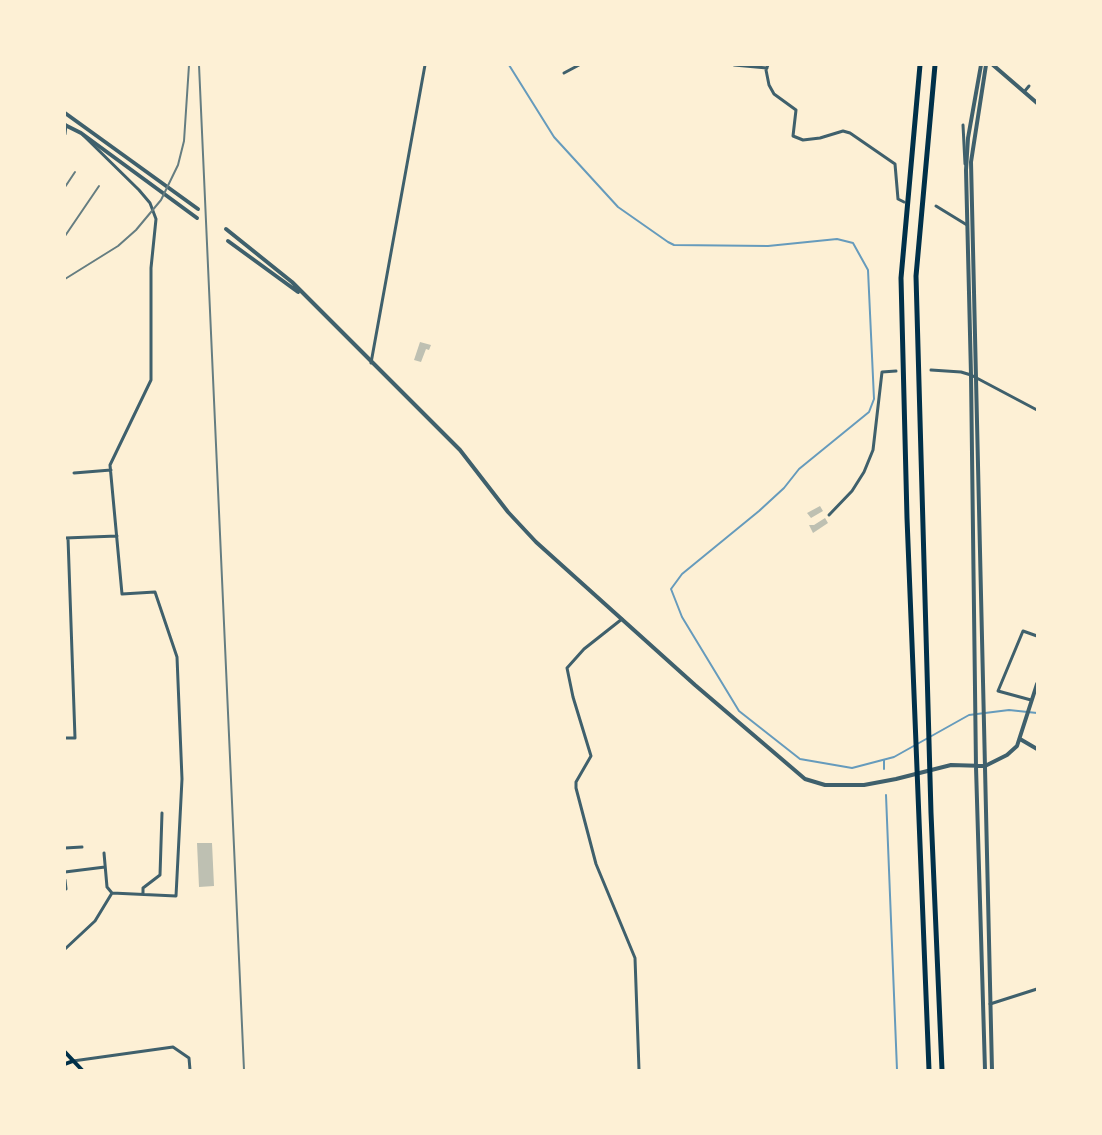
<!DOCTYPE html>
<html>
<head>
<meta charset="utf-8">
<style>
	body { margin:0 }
	#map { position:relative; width:1102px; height:1135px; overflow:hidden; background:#fdf0d5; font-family:Commissioner,sans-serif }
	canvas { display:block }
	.frame { position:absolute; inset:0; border:66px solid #fdf0d5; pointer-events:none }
</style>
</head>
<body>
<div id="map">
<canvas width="1102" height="1135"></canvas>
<div class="frame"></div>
</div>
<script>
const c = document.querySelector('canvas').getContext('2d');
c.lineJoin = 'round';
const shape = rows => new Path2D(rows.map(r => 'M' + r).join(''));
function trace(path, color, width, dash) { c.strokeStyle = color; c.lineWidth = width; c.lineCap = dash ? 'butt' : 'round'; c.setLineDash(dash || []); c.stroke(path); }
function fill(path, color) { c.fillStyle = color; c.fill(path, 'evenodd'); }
trace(shape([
	[509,65,554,137,618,207,668,242,674,245,768,246,837,239,853,243,868,270,874,399,869,412,799,469,784,488,759,511,682,574,671,589,682,617,739,711,800,759,852,768,894,757,969,715,1009,710,1037,713],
	[884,769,884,760],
	[886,795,897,1070]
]), '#669bbc', 2);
fill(shape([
	[420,342,431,345,429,350,426,349,421,362,414,360],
	[820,506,823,511,811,518,807,513],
	[825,518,828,523,813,533,809,525,814,525],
	[197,843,212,843,214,886,199,887]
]), '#bec0b2');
trace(shape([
	[734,65,767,68],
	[768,65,766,70,769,85,774,94,796,110,793,136,803,140,820,138,843,131,850,133,895,164,898,199,904,202],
	[564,73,579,65],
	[1024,92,1029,86],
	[963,125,965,164],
	[65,134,66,125],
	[936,206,967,225],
	[371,363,425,65],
	[931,370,961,372,971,375,1037,410],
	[74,473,111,470],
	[829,515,852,491,864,472,873,450,882,372,896,371],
	[65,538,117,536],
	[622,619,584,649,567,668,573,697,591,756,576,782,576,788,596,864,635,958,639,1070],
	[1031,700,998,691,1023,631,1037,636],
	[65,738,75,738,68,538],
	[65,848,82,847],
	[104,853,107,887,112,893],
	[65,872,105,867],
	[65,880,66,889],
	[143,894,143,888,160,875,162,813],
	[65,949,95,921,112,893,176,896,182,779,177,657,155,592,122,594,110,465,151,380,151,268,156,219,150,203,139,190,83,135],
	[990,1004,1037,989],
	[73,1061,173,1047,189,1058,190,1070]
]), '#3f606c', 3);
trace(shape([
	[981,65,968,138,966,170,971,375,976,767,985,1070],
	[986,65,971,162,992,1070],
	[993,65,1037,103],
	[65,113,198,209],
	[65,125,81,133,197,218],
	[226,229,292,282,460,450,508,512,536,542,695,685,805,779,825,785,864,785,896,779,951,765,985,766,1007,755,1017,746,1037,684],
	[228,241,298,292],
	[1020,739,1037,749]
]), '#3f606c', 4);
trace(shape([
	[65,1052,82,1070],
	[65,1064,73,1061]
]), '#003049', 4);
trace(shape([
	[920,65,901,278,907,518,929,1070],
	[935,65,916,276,931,813,942,1070]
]), '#003049', 5);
trace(shape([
	[199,65,244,1070],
	[65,187,75,172],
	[65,236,99,186],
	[65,279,118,246,136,230,161,200,178,165,184,141,189,65]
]), '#657d81', 2);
</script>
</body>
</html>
